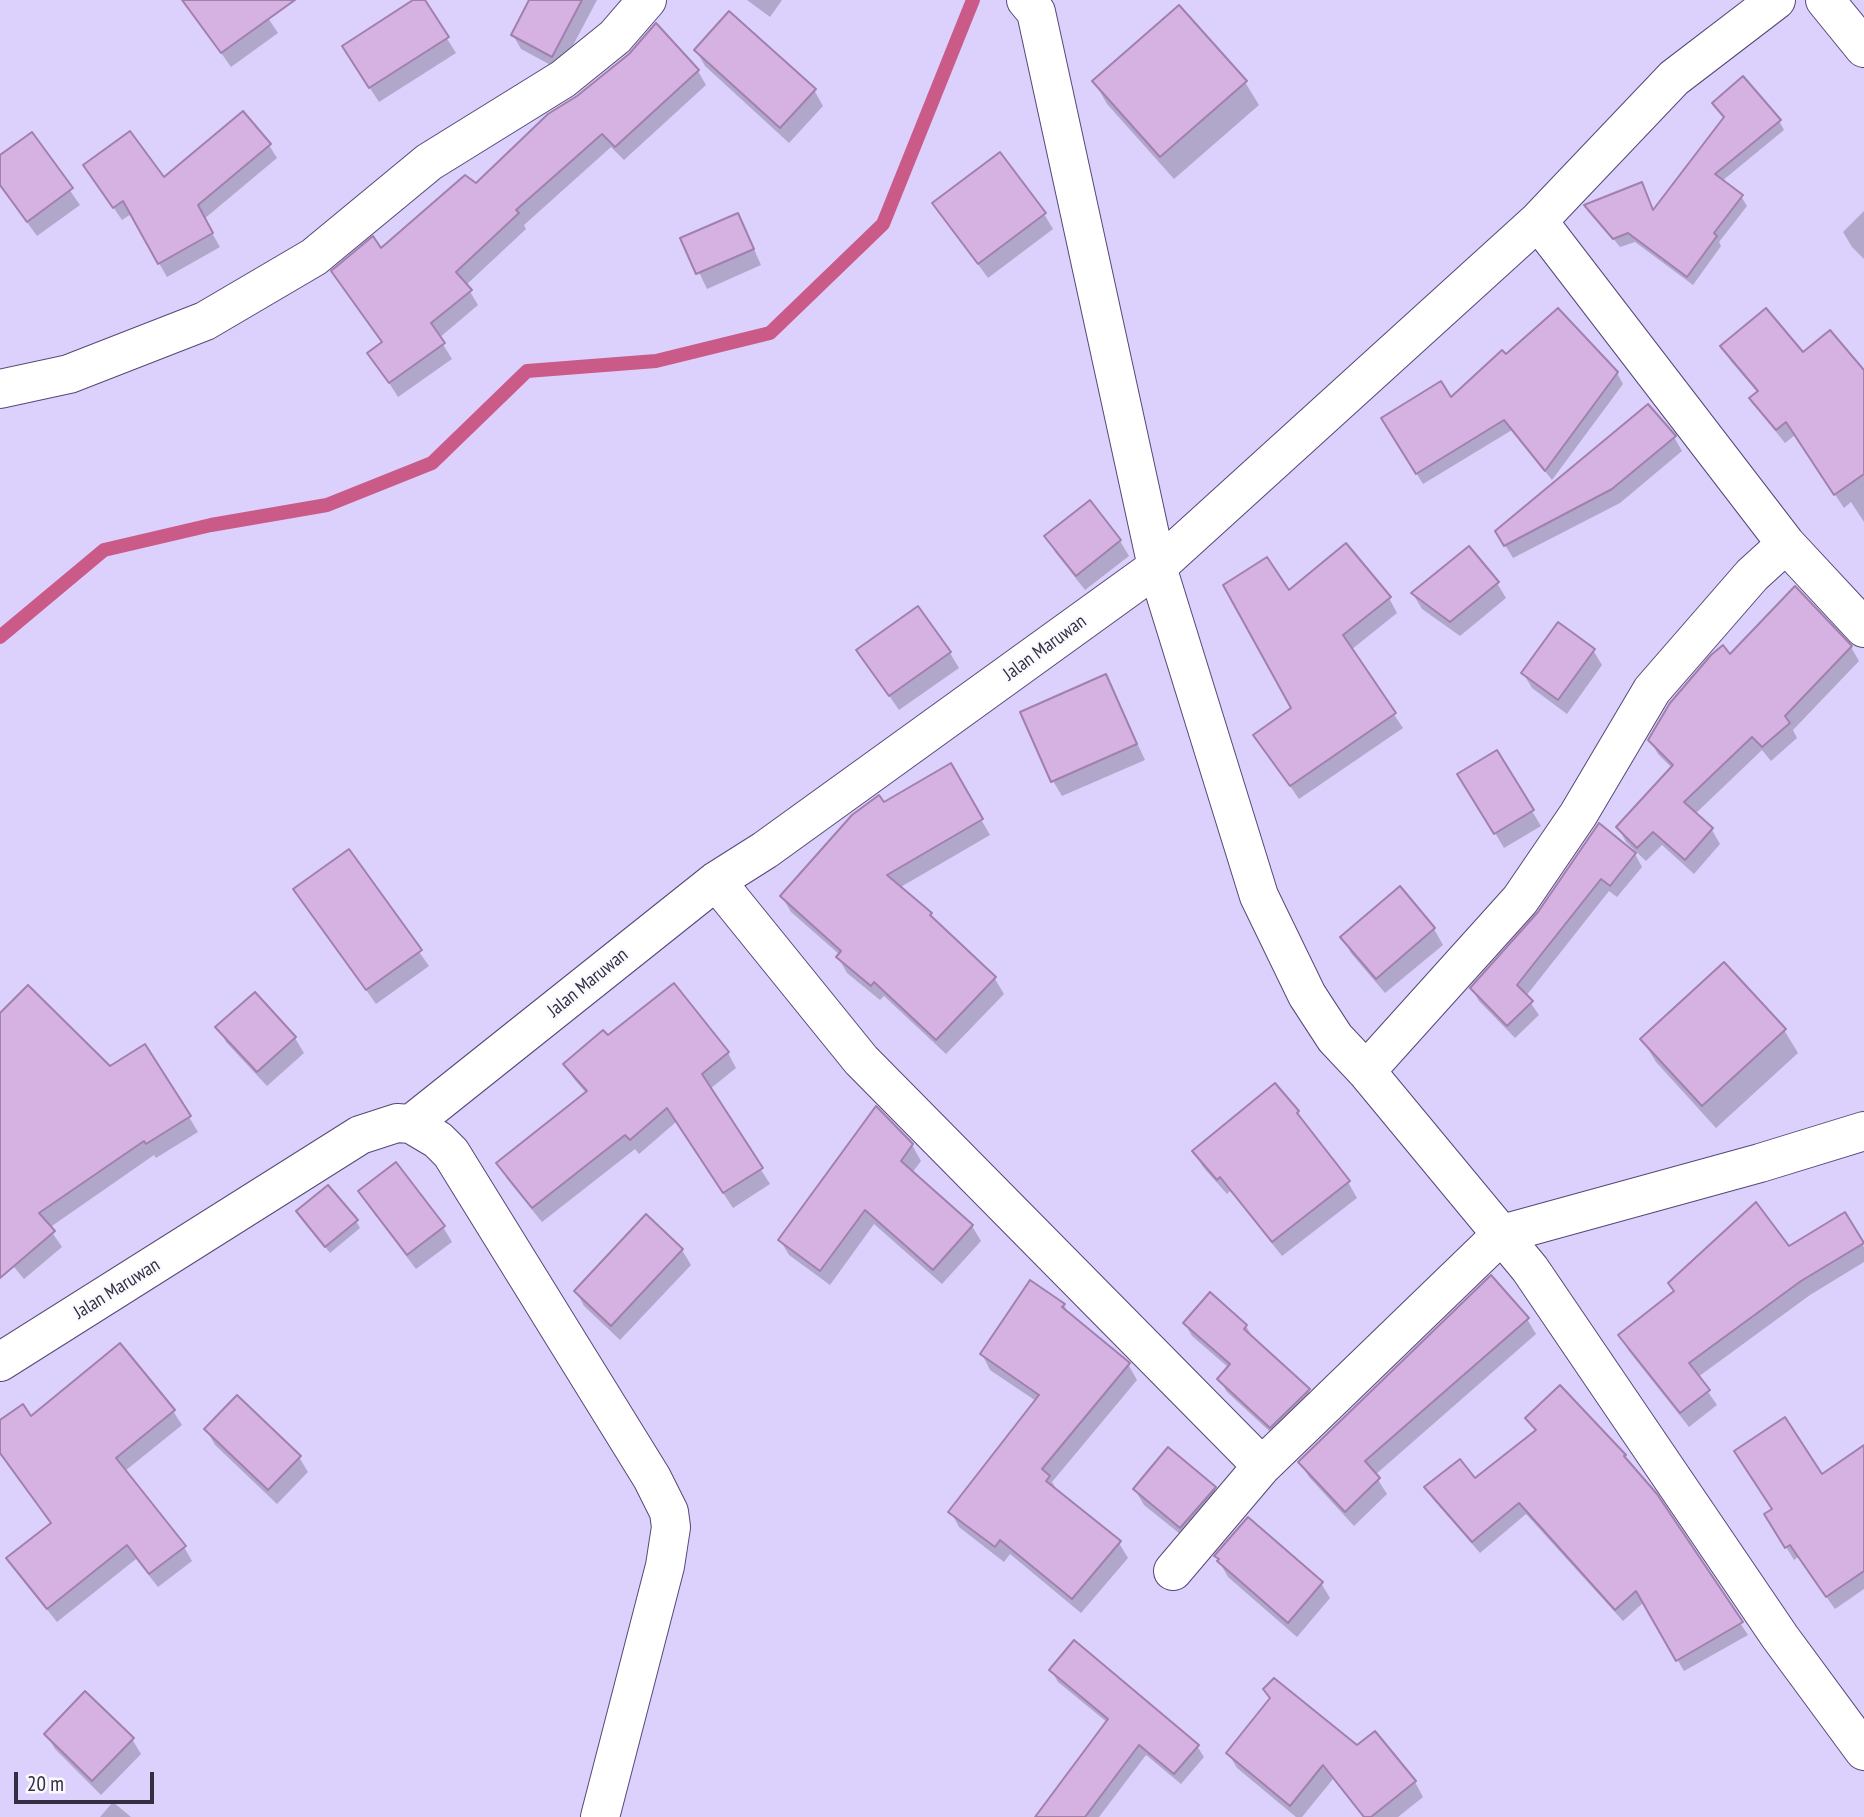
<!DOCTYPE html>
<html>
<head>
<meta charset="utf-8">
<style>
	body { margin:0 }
	#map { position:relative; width:1864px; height:1817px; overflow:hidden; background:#dcd1fd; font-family:"PT Sans Narrow",sans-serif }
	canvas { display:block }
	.scale { position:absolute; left:14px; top:1772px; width:140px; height:32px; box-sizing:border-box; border:4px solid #342e43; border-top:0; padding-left:9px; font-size:21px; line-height:24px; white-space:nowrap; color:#342e43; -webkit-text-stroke:5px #faf9fe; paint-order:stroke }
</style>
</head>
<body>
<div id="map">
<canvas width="1864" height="1817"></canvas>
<div class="scale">20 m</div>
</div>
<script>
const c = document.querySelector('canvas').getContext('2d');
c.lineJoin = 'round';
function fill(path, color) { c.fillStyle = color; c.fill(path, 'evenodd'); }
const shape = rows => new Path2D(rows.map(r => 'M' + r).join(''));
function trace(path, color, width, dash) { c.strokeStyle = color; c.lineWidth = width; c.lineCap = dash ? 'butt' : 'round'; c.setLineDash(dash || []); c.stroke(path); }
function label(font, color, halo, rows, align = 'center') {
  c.font = font + ' "PT Sans Narrow",sans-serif'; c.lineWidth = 5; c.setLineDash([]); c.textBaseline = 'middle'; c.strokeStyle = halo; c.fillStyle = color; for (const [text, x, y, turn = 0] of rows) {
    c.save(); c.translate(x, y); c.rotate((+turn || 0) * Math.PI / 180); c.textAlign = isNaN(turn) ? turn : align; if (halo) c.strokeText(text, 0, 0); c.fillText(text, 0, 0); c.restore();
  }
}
fill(shape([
	[211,0,256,0,278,33,231,67,193,13],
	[417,0,423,0,456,53,379,102,353,62],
	[531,0,597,0,560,70,521,49,513,35],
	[747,0,782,0,770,17],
	[696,50,814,90,823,106,789,143,705,66],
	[698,71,706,85,624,160,611,147,524,225,526,229,466,285,478,305,439,338,452,359,398,397,370,353,383,344,333,272,381,250,476,185],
	[1094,81,1245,82,1259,105,1174,179,1107,104],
	[1714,103,1779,121,1784,130,1722,181,1741,196,1747,206,1719,242,1721,246,1693,285,1635,242,1620,247,1586,205,1654,212,1724,118],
	[31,134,80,205,37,236,0,185,0,157],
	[269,145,277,158,204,219,220,247,167,277,131,214,122,220,85,166,164,180],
	[934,203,1044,214,1053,229,988,278],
	[1864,211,1864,259,1852,247,1843,232],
	[746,231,761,265,707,289,683,239],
	[1722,346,1803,355,1864,389,1864,522,1851,502,1844,508,1795,435,1785,443,1760,412,1752,399,1758,393,1730,360],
	[1506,356,1617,373,1623,384,1552,480,1512,430,1423,484,1383,419,1451,400],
	[1674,437,1682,451,1620,503,1513,558,1505,545],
	[1046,537,1120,541,1129,556,1085,590,1055,552],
	[1346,546,1389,598,1397,613,1351,650,1403,728,1299,799,1264,749,1294,709,1289,593],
	[1497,583,1506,598,1460,636,1422,609,1413,594],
	[1851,647,1859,661,1793,730,1797,738,1771,761,1762,750,1695,814,1712,830,1720,844,1694,874,1662,845,1646,861,1626,842,1618,827,1672,768,1658,754,1650,740,1730,656],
	[1593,650,1602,665,1567,714,1532,688,1523,673],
	[858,651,950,653,959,668,899,710],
	[1106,676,1145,760,1062,796,1053,781],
	[950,765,990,835,899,888,931,914,935,922,995,979,1004,994,946,1054,884,996,880,1000,847,973,838,957,840,955,791,912,782,897,883,804],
	[1460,774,1532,811,1541,826,1504,848],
	[349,852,429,966,376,1004,296,890],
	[1635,854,1642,867,1617,897,1609,891,1526,996,1539,1015,1515,1038,1479,1001,1472,989,1539,914],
	[1399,889,1434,929,1443,945,1385,993,1351,953,1342,937],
	[674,986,728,1053,736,1068,710,1089,770,1184,733,1208,676,1122,639,1154,635,1149,542,1222,507,1179,499,1164,587,1094,574,1079,565,1064,607,1037],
	[0,1016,110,1068,189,1117,198,1132,156,1158,154,1155,49,1228,62,1247,24,1279,9,1261,0,1267],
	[218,1027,295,1038,304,1053,267,1086,226,1042],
	[1784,1030,1798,1053,1716,1128,1656,1062,1642,1039],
	[1275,1086,1298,1112,1306,1128,1348,1182,1357,1198,1282,1256,1230,1191,1227,1194,1203,1167,1194,1152],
	[912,1145,921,1161,912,1173,972,1226,981,1241,942,1284,874,1224,830,1285,789,1255,780,1240],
	[396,1165,443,1227,452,1242,416,1269,369,1207,360,1192],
	[1845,1214,1864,1247,1864,1262,1810,1295,1698,1377,1717,1405,1689,1427,1628,1350,1620,1336,1788,1248],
	[303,1219,356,1221,360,1228,330,1253],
	[682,1250,691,1265,620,1340,584,1306,576,1291],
	[1064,1305,1070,1316,1128,1364,1137,1380,1052,1482,1058,1492,1119,1543,1128,1558,1081,1613,1010,1554,1004,1562,959,1527,951,1512,1036,1401,990,1370,982,1354],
	[1527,1319,1536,1334,1375,1475,1387,1494,1354,1526,1309,1477,1300,1462],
	[1185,1324,1246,1326,1253,1338,1308,1391,1316,1403,1278,1439,1227,1392,1219,1379,1229,1368,1192,1336],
	[1560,1388,1624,1456,1655,1495,1748,1635,1684,1671,1644,1602,1623,1621,1526,1514,1480,1553,1433,1499,1426,1487,1475,1481,1536,1432,1527,1418],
	[173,1411,182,1425,125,1471,184,1547,192,1561,158,1587,136,1559,57,1622,17,1572,9,1558,52,1524,0,1453,0,1423,31,1418],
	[206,1429,299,1457,308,1472,277,1504,215,1445],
	[1864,1447,1864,1589,1835,1609,1798,1557,1794,1560,1766,1514],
	[1214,1488,1223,1503,1190,1542,1144,1505,1135,1490],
	[1216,1556,1321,1583,1330,1598,1297,1637,1228,1577],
	[1051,1670,1197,1746,1204,1757,1181,1784,1146,1755,1099,1817,1037,1817,1108,1723,1058,1682],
	[46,1734,132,1739,141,1754,101,1795,55,1749],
	[1357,1747,1415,1782,1423,1797,1398,1817,1363,1817,1333,1779,1302,1817,1296,1817,1237,1768,1228,1753],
	[113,1802,131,1817,100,1817]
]), '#0003');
trace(shape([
	[0,637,104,550,211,525,327,505,432,463,527,371,656,361,770,333,883,224,973,0]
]), '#ca5b88', 14);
const building = shape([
	[182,0,295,0,221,53,182,0],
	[413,0,425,0,449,37,369,88,342,46,413,0],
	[529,0,582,0,552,57,511,35,529,0],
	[1179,5,1247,81,1160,157,1092,81,1179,5],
	[729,11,816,89,780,128,694,50,729,11],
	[656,23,699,70,615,147,602,134,516,210,519,213,456,272,472,290,431,323,445,343,389,383,367,353,382,342,331,271,373,236,381,248,465,175,476,183,548,114,577,96,629,54,656,23],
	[1743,76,1781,120,1715,174,1743,195,1714,233,1717,236,1687,277,1628,233,1613,239,1584,205,1642,182,1653,210,1724,117,1712,103,1743,76],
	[243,111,271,144,198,205,213,233,158,264,123,201,113,208,83,165,130,131,164,177,243,111],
	[32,132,73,188,27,222,0,185,0,155,32,132],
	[1000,152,1046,213,978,264,932,203,1000,152],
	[738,213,754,249,696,274,680,238,738,213],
	[1558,308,1618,372,1545,471,1504,420,1416,474,1381,418,1441,381,1451,397,1502,350,1506,354,1558,308],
	[1766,308,1803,352,1830,330,1864,370,1864,474,1834,495,1786,422,1776,430,1749,398,1758,391,1720,346,1766,308],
	[1648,404,1676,436,1612,489,1504,546,1495,531,1648,404],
	[1090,500,1121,540,1076,576,1044,536,1090,500],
	[1346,543,1391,597,1343,635,1396,713,1290,786,1253,735,1291,708,1223,585,1267,557,1289,590,1346,543],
	[1469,546,1499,582,1450,622,1411,593,1469,546],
	[1795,586,1852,646,1785,716,1790,723,1762,747,1752,737,1684,802,1713,828,1685,860,1653,832,1637,848,1616,827,1673,765,1648,740,1670,703,1711,655,1723,645,1730,654,1795,586],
	[918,606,951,652,889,696,856,650,918,606],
	[1558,622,1595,649,1558,700,1521,673,1558,622],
	[1106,674,1137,744,1051,782,1020,712,1106,674],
	[1497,750,1534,810,1494,834,1457,774,1497,750],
	[951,763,983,819,887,875,932,913,930,915,996,977,936,1040,874,982,871,986,836,957,841,951,780,896,852,815,879,795,884,802,951,763],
	[1599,823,1636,853,1610,886,1601,879,1517,985,1533,1001,1507,1026,1470,988,1538,912,1599,823],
	[349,849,422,950,366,990,293,889,349,849],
	[1400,886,1435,928,1376,979,1340,937,1400,886],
	[1724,962,1786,1029,1702,1106,1640,1039,1724,962],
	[674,983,729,1052,702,1074,763,1168,723,1193,667,1108,630,1140,625,1135,532,1208,496,1163,587,1091,563,1064,603,1030,608,1035,674,983],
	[28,985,110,1066,145,1044,191,1116,146,1144,144,1141,39,1213,55,1231,0,1278,0,1013,28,985],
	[255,992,296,1037,257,1072,215,1027,255,992],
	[1275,1083,1299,1111,1297,1113,1350,1181,1272,1242,1220,1177,1217,1180,1192,1151,1275,1083],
	[876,1106,913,1144,901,1161,973,1225,933,1270,865,1210,820,1271,778,1240,876,1106],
	[396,1162,445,1226,407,1255,358,1191,396,1162],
	[328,1185,358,1220,325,1247,296,1211,328,1185],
	[1756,1202,1789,1246,1845,1212,1864,1243,1801,1281,1689,1363,1710,1390,1680,1413,1618,1335,1674,1291,1668,1283,1756,1202],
	[646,1214,683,1249,611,1326,574,1291,646,1214],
	[1491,1275,1529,1318,1365,1461,1380,1478,1345,1512,1298,1462,1491,1275],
	[1030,1280,1065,1304,1062,1307,1130,1363,1042,1469,1050,1476,1046,1481,1121,1541,1072,1599,1000,1540,995,1547,948,1512,1039,1395,980,1354,1030,1280],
	[1210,1292,1247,1325,1244,1329,1310,1389,1270,1428,1217,1379,1230,1364,1183,1323,1210,1292],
	[120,1343,175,1410,116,1458,186,1546,149,1574,127,1545,47,1609,6,1558,51,1523,0,1453,0,1420,23,1404,31,1416,120,1343],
	[1560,1385,1626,1455,1624,1456,1657,1494,1743,1622,1676,1661,1636,1591,1615,1610,1519,1503,1472,1542,1424,1487,1460,1459,1475,1478,1536,1430,1525,1418,1560,1385],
	[237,1395,301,1456,268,1490,204,1429,237,1395],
	[1785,1417,1822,1474,1864,1445,1864,1571,1826,1597,1790,1545,1785,1548,1764,1514,1772,1509,1734,1451,1785,1417],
	[1168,1447,1216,1487,1180,1528,1133,1489,1168,1447],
	[1248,1517,1323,1582,1288,1623,1217,1561,1219,1559,1214,1556,1248,1517],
	[1074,1640,1199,1745,1174,1774,1139,1745,1085,1817,1035,1817,1108,1719,1049,1670,1074,1640],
	[1274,1678,1357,1745,1375,1731,1416,1781,1371,1817,1364,1817,1323,1765,1290,1806,1226,1753,1270,1698,1263,1689,1274,1678],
	[85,1691,134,1738,92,1781,44,1734,85,1691]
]);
fill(building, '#d5b2e1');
trace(building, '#a180ad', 2);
const minor = shape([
	[1026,0,1036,12,1157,567,1538,221,1674,78,1776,0],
	[1825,0,1864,48],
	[1538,221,1786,544,1864,628],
	[0,389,69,374,205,321,314,257,429,162,563,79,615,37,647,0],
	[716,881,861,1060,1262,1466],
	[1366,1071,1520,900,1578,815,1652,690,1752,575,1786,544],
	[411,1124,438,1140,451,1153,652,1478,669,1512,671,1527,665,1566,600,1817],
	[0,1362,360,1135,397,1123,411,1124,716,881,765,850,1157,567,1259,896,1307,995,1335,1038,1366,1071,1530,1269,1780,1637,1864,1751],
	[1173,1571,1262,1466,1502,1234,1760,1163,1864,1131]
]);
trace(minor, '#564876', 40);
trace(minor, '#fff', 38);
label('19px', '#342e43', '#faf9fe', [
	["Jalan Maruwan",1045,648,-36],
	["Jalan Maruwan",588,983,-39],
	["Jalan Maruwan",117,1289,-32]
]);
</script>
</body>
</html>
